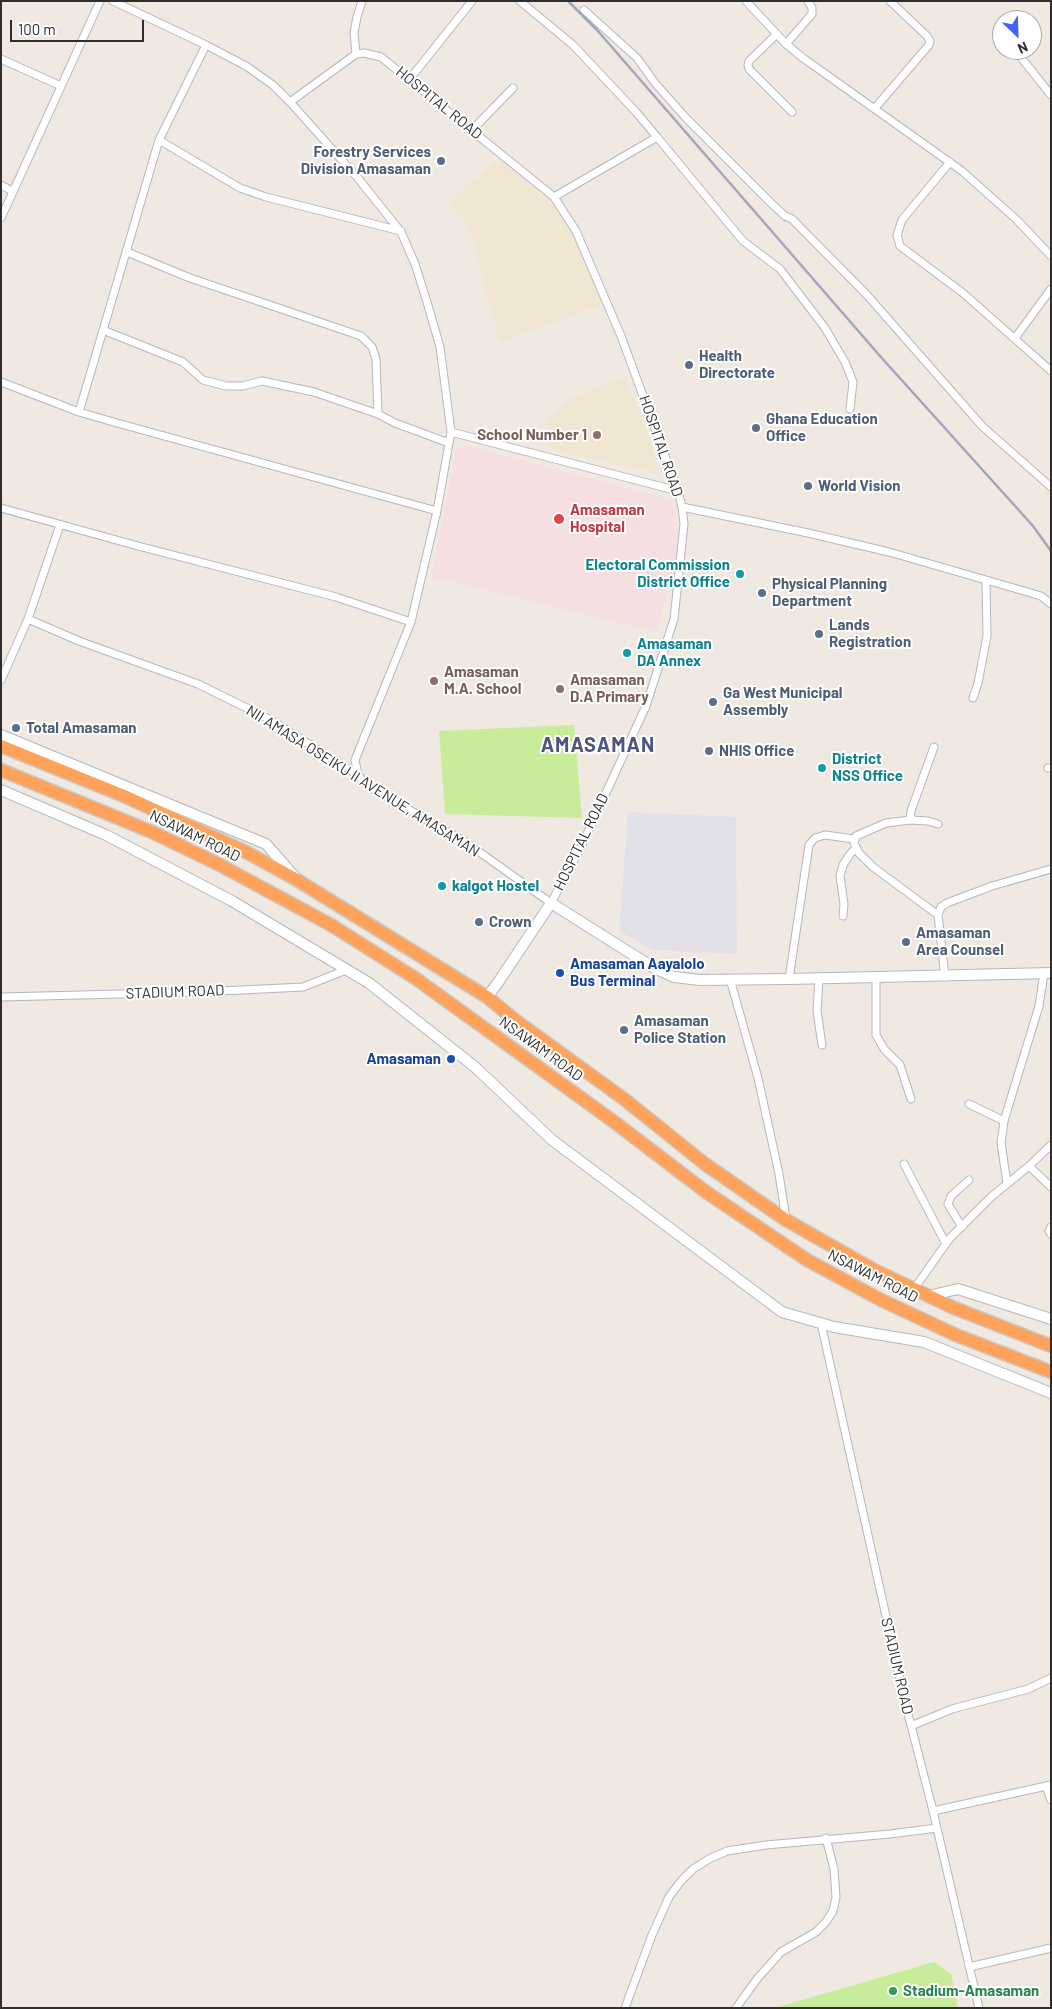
<!DOCTYPE html>
<html>
<head>
<meta charset="utf-8">
<style>
	body { margin:0 }
	#map { position:relative; width:1052px; height:2009px; overflow:hidden; background:#efe9e1; font-family:Barlow,sans-serif }
	canvas { display:block }
	.frame { position:absolute; inset:0; border:2px solid #2e2e2e; pointer-events:none }
	.north { position:absolute; left:992px; top:10px; width:50px; height:50px; box-sizing:border-box; background:#fff; border:1px solid #ababab; border-radius:50%; rotate:156deg; font-size:14px; font-weight:700; line-height:20px; text-align:center; color:#2e2e2e }
	.north::after { content:''; display:block; margin:auto; width:18px; height:22px; background:#4264fb; clip-path:polygon(50% 0,100% 100%,50% 72%,0 100%) }
	.scale { position:absolute; left:10px; top:20px; width:134px; height:22px; box-sizing:border-box; border:2px solid #2e2e2e; border-top:0; padding-left:6px; font-size:15px; line-height:18px; white-space:nowrap; color:#2e2e2e; -webkit-text-stroke:4px #fff; paint-order:stroke }
</style>
</head>
<body>
<div id="map">
<canvas width="1052" height="2009"></canvas>
<div class="frame"></div>
<div class="north">N</div>
<div class="scale">100 m</div>
</div>
<script>
const c = document.querySelector('canvas').getContext('2d');
c.lineJoin = 'round';
function fill(path, color) { c.fillStyle = color; c.fill(path, 'evenodd'); }
const shape = rows => new Path2D(rows.map(r => 'M' + r).join(''));
function trace(path, color, width, dash) { c.strokeStyle = color; c.lineWidth = width; c.lineCap = dash ? 'butt' : 'round'; c.setLineDash(dash || []); c.stroke(path); }
function label(font, color, halo, rows, align = 'center') {
  c.font = font + ' Barlow,sans-serif'; c.lineWidth = 4; c.setLineDash([]); c.textBaseline = 'middle'; c.strokeStyle = halo; c.fillStyle = color; for (const [text, x, y, turn = 0] of rows) {
    c.save(); c.translate(x, y); c.rotate((+turn || 0) * Math.PI / 180); c.textAlign = isNaN(turn) ? turn : align; if (halo) c.strokeText(text, 0, 0); c.fillText(text, 0, 0); c.restore();
  }
}
fill(shape([
	[628,812,736,817,737,954,653,950,619,931]
]), '#e3e1e8');
fill(shape([
	[499,158,560,211,571,225,602,305,500,342,469,227,449,202],
	[626,377,661,473,550,450,546,421,571,398]
]), '#f0e6d1');
fill(shape([
	[466,445,672,500,679,539,657,632,432,577,456,450]
]), '#f5dfe0');
fill(shape([
	[574,725,582,818,445,814,439,731],
	[934,1962,951,1974,958,2008,774,2008]
]), '#c9ec9a');
const street = shape([
	[113,1,206,45,246,66,273,85,290,102,357,177,401,232,415,264,427,302,440,347,451,432,437,511,411,622,355,760,358,775],
	[520,1,573,45,636,112,657,137],
	[746,1,786,44,803,58,962,171,1017,220,1051,256],
	[584,10,637,58,655,83,686,118,771,203,785,216,792,219,867,295,982,426,1051,487],
	[777,34,749,61,748,65,749,69,792,112],
	[786,44,812,14,812,8,808,1],
	[1015,50,1051,95],
	[356,54,354,33,357,17,362,1],
	[1,59,61,86],
	[409,80,472,1],
	[875,108,929,45,930,41,927,36,890,1],
	[473,129,513,88],
	[159,140,240,188,266,197,401,231],
	[950,162,902,220,897,235,900,246,963,293,1051,371],
	[1,185,12,191],
	[554,197,657,137,743,241,780,269,825,328,845,362,853,382,850,409],
	[1,218,100,1],
	[127,252,190,278,361,336,372,347,376,359,378,414,395,423,449,443],
	[103,330,183,362,203,380,226,386,243,386,262,381,314,392,378,414],
	[1015,338,1051,289],
	[1,382,79,412,117,423,437,511],
	[79,412,159,140,206,45],
	[451,432,678,491],
	[682,507,808,533,889,552,1031,593,1041,596,1051,604],
	[1,508,138,546,336,597,411,622],
	[28,619,79,641,198,684,271,720,358,775,369,787,464,841,551,903,582,845,646,706,674,619,684,524,682,507,678,491,621,336,576,231,554,197,381,57,364,53,356,54,290,102],
	[1,680,28,619,60,525],
	[973,698,978,683,987,636,986,581],
	[1048,768,1051,768],
	[910,820,911,811,934,747],
	[938,824,928,821,910,820,886,823,856,836,854,843,859,853,873,867,938,915],
	[843,916,844,904,840,876,843,865,850,854,856,848],
	[876,977,876,1035,884,1049,900,1065,911,1099],
	[945,977,938,915,941,907,947,903,992,886,1051,869],
	[819,978,817,1011,822,1045],
	[730,979,758,1078,779,1174,786,1219],
	[789,979,809,845,815,838,825,835,854,839],
	[1,997,200,992,303,987,346,970],
	[969,1104,1004,1121],
	[904,1164,946,1244],
	[1029,1166,1051,1187],
	[1007,1183,1001,1143,1004,1121,1039,1006,1044,973],
	[962,1227,948,1204,951,1196,969,1180],
	[1051,1227,1049,1231,1051,1234],
	[914,1289,950,1238,991,1197,1029,1166,1051,1145],
	[821,1323,905,1702,933,1811,979,2008],
	[911,1726,952,1709,1028,1689,1051,1678],
	[1046,1786,1051,1800],
	[933,1811,1051,1785],
	[969,1967,1051,1948],
	[625,2008,652,1935,669,1897,681,1881,693,1869,709,1859,727,1851,766,1845,890,1834,937,1828],
	[736,2008,757,1979,781,1952,816,1932,826,1922,833,1911,836,1897,834,1869,826,1838]
]);
const secondary = shape([
	[1,735,266,844,295,877],
	[1,790,106,835,232,901,369,983,475,1067,552,1140,782,1312,834,1327,924,1342,1051,1393],
	[487,997,497,984,551,903,654,968,674,977,700,980,789,979,1051,973],
	[928,1296,958,1289,1051,1319]
]);
const highway = shape([
	[1,746,124,796,246,852,297,880,487,997,515,1020,624,1099,705,1164,786,1220,874,1270,954,1308,1051,1346],
	[1,770,152,832,218,864,331,925,415,978,613,1121,706,1192,807,1260,881,1300,956,1335,1051,1372]
]);
trace(street, '#b4b7c1', 9);
trace(secondary, '#b4b7c1', 12);
trace(highway, '#c9c9c9', 15);
trace(street, '#fff', 7);
trace(secondary, '#fff', 10);
trace(highway, '#ffa35c', 12);
trace(shape([
	[568,1,597,30,880,356,1033,526,1051,551]
]), '#a3a6b8', 2.5);
for (const [x, y, r, color] of [
	[441,161,5,"#5c6f8a"],
	[689,365,5,"#5c6f8a"],
	[756,428,5,"#5c6f8a"],
	[597,435,5,"#8d6e63"],
	[808,486,5,"#5c6f8a"],
	[559,519,6,"#e0444e"],
	[740,574,5,"#0f9aa8"],
	[762,593,5,"#5c6f8a"],
	[819,634,5,"#5c6f8a"],
	[627,653,5,"#0f9aa8"],
	[434,681,5,"#8d6e63"],
	[560,689,5,"#8d6e63"],
	[713,702,5,"#5c6f8a"],
	[16,728,5,"#5c6f8a"],
	[709,751,5,"#5c6f8a"],
	[822,768,5,"#0f9aa8"],
	[442,886,5,"#0f9aa8"],
	[479,922,5,"#5c6f8a"],
	[906,942,5,"#5c6f8a"],
	[560,973,5,"#1a4fb4"],
	[624,1030,5,"#5c6f8a"],
	[451,1059,5,"#1a4fb4"],
	[893,1991,5,"#2e9e5b"]
]) { const dot = new Path2D(); dot.arc(x, y, r, 0, 2 * Math.PI); c.fillStyle = color; c.fill(dot); trace(dot, '#fff', 2); }
label('15px', '#2e2e2e', '#fff', [
	["HOSPITAL ROAD",439,103,39],
	["HOSPITAL ROAD",661,446,71],
	["NII AMASA OSEIKU II AVENUE, AMASAMAN",363,781,32],
	["NSAWAM ROAD",195,836,26],
	["HOSPITAL ROAD",581,842,-64],
	["STADIUM ROAD",175,992,-2],
	["NSAWAM ROAD",541,1049,36],
	["NSAWAM ROAD",873,1276,27],
	["STADIUM ROAD",897,1666,77]
]);
label('bold 15px', '#4e5e75', '#fff', [
	["Forestry Services",431,152,"right"],
	["Division Amasaman",431,169,"right"],
	["Health",699,356],
	["Directorate",699,373],
	["Ghana Education",766,419],
	["Office",766,436],
	["World Vision",818,486],
	["Physical Planning",772,584],
	["Department",772,601],
	["Lands",829,625],
	["Registration",829,642],
	["Ga West Municipal",723,693],
	["Assembly",723,710],
	["Total Amasaman",26,728],
	["NHIS Office",719,751],
	["Crown",489,922],
	["Amasaman",916,933],
	["Area Counsel",916,950],
	["Amasaman",634,1021],
	["Police Station",634,1038]
], 'left');
label('bold 15px', '#785e54', '#fff', [
	["School Number 1",587,435,"right"],
	["Amasaman",444,672],
	["M.A. School",444,689],
	["Amasaman",570,680],
	["D.A Primary",570,697]
], 'left');
label('bold 15px', '#be3a42', '#fff', [
	["Amasaman",570,510],
	["Hospital",570,527]
], 'left');
label('bold 15px', '#0d838f', '#fff', [
	["Electoral Commission",730,565,"right"],
	["District Office",730,582,"right"],
	["Amasaman",637,644],
	["DA Annex",637,661],
	["District",832,759],
	["NSS Office",832,776],
	["kalgot Hostel",452,886]
], 'left');
label('bold 15px', '#164399', '#fff', [
	["Amasaman Aayalolo",570,964],
	["Bus Terminal",570,981],
	["Amasaman",441,1059,"right"]
], 'left');
label('bold 15px', '#27864d', '#fff', [
	["Stadium-Amasaman",903,1991]
], 'left');
c.letterSpacing = '1px';
label('bold 20px', '#4d5680', '#fff', [
	["AMASAMAN",598,745]
]);
c.letterSpacing = '0px';
</script>
</body>
</html>
